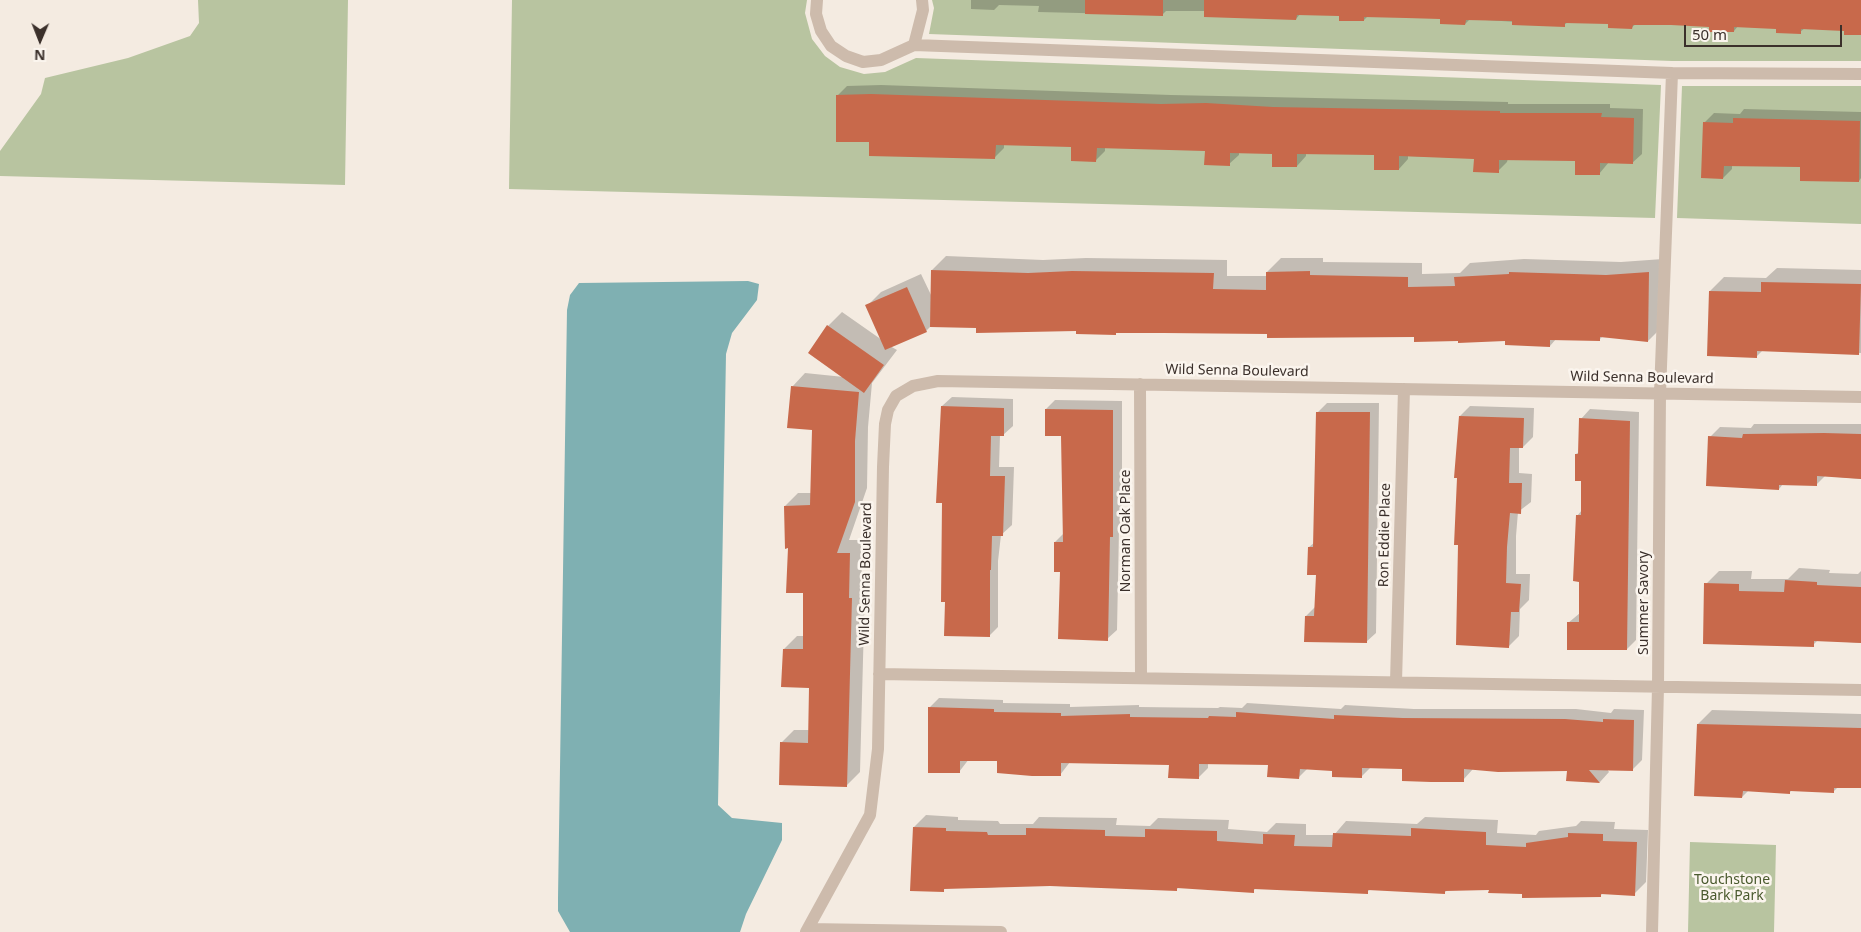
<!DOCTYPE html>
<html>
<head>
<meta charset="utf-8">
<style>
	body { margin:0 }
	#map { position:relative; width:1861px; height:932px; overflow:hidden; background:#f4ebe1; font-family:"Noto Sans",sans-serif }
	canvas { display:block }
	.north { position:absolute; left:15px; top:15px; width:50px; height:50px; -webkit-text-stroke:4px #fbf5ee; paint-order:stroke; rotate:181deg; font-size:14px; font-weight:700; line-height:20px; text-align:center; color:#3b302b }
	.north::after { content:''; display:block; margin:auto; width:18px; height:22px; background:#3b302b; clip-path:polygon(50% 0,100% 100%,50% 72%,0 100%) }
	.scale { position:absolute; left:1684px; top:25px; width:158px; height:22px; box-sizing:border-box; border:2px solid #3b302b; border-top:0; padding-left:6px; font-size:15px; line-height:18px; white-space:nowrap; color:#3b302b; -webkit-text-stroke:4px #fbf5ee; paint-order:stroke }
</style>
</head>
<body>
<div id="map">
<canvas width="1861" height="932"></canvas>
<div class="north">N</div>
<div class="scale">50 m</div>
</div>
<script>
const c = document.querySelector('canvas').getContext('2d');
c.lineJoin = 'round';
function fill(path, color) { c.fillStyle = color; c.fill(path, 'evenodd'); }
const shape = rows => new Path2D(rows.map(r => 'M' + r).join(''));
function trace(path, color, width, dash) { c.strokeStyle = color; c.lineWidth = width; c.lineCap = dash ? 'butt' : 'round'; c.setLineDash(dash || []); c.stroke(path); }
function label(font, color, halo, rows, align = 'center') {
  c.font = font + ' "Noto Sans",sans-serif'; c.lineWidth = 5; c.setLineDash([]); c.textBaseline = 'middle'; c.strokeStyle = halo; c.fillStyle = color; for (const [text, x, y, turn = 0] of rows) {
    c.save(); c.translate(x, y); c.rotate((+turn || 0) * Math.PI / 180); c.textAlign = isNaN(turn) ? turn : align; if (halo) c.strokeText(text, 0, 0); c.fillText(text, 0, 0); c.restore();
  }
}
fill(shape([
	[198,0,348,0,345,185,0,176,0,151,41,94,45,78,128,58,190,36,199,23],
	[512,0,807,0,805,13,812,39,825,56,840,67,864,74,885,72,916,58,1661,85,1655,218,509,189],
	[932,0,1861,0,1861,61,1672,61,929,34,934,8],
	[1682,86,1861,86,1861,224,1677,218],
	[1690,842,1776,845,1774,932,1688,932]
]), '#b8c4a0');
fill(shape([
	[748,281,759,284,757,300,732,333,726,354,718,805,732,818,782,823,782,840,746,914,740,932,570,932,558,911,558,898,567,310,570,295,579,283]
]), '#7fb0b2');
fill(shape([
	[971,0,1861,0,1861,34,1845,30,1805,28,1800,32,1777,28,1738,26,1734,31,1711,25,1636,24,1632,27,1609,23,1568,22,1564,25,1470,19,1465,24,1442,18,1368,16,1364,20,1341,15,1300,14,1296,19,1206,11,1166,11,1162,15,1038,12,1039,6,999,5,994,10,971,9],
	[881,85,1171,95,1508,102,1508,104,1610,104,1610,108,1643,109,1642,154,1632,163,1609,162,1599,174,1577,160,1508,158,1507,162,1498,171,1475,158,1408,156,1408,159,1399,169,1375,154,1306,153,1306,156,1297,166,1273,153,1239,152,1239,155,1229,164,1206,149,1105,147,1105,151,1096,160,1072,146,1004,144,1004,148,995,157,871,140,838,95,847,86],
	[1744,109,1861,112,1861,178,1859,181,1801,165,1732,165,1732,169,1723,178,1705,122,1714,113,1740,114],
	[946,256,1043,260,1086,258,1227,260,1227,276,1268,276,1267,272,1281,258,1323,258,1323,262,1422,263,1422,274,1460,273,1470,263,1524,259,1621,262,1663,259,1662,327,1648,341,1603,336,1599,340,1556,339,1550,346,1506,340,1459,339,1415,336,931,326,926,331,890,346,897,350,872,383,868,427,867,488,849,540,863,540,861,585,865,585,860,772,847,785,781,743,794,730,809,730,810,686,784,649,797,636,804,636,804,592,790,547,785,506,798,493,812,493,813,429,792,387,805,373,844,377,828,326,842,312,882,340,867,306,881,292,921,274,932,297,932,270],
	[1777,268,1861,270,1861,353,1763,350,1757,356,1710,291,1724,277,1766,278],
	[952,397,1013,399,1013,426,1003,435,1000,435,999,467,1014,467,1012,525,1001,535,998,561,998,627,989,636,942,406],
	[1055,400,1122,401,1122,498,1121,526,1119,529,1117,630,1107,639,1061,571,1055,542,1064,533,1063,434,1046,409],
	[1327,403,1379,403,1376,633,1366,642,1306,616,1316,606,1317,574,1309,547,1315,542,1318,412],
	[1470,406,1534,408,1533,437,1523,447,1519,447,1519,473,1532,474,1531,502,1518,512,1516,536,1516,574,1530,574,1529,600,1520,609,1519,636,1509,646,1460,416],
	[1590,409,1639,412,1636,640,1627,649,1568,623,1580,613,1577,516,1582,510,1582,480,1576,454,1579,452,1581,419],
	[1754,424,1861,424,1861,479,1825,476,1817,484,1783,484,1779,489,1710,437,1720,427,1751,428],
	[1799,568,1830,570,1829,573,1858,574,1861,571,1861,643,1818,640,1813,645,1706,584,1719,571,1752,571,1751,579,1788,579],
	[939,698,1003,700,1003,703,1070,704,1070,707,1139,705,1139,707,1218,708,1220,707,1242,708,1247,703,1341,709,1345,705,1414,709,1576,709,1611,713,1614,709,1644,710,1642,760,1632,770,1607,769,1609,772,1600,782,1567,780,1568,770,1473,769,1463,780,1403,767,1371,767,1361,777,1333,770,1308,768,1299,777,1269,764,1208,763,1208,768,1198,778,1170,764,1070,762,1060,775,999,760,969,759,959,772,929,708],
	[1712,710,1861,714,1861,787,1839,786,1834,791,1792,790,1789,793,1749,790,1742,797,1698,724],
	[926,815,958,817,958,820,998,821,1000,824,1033,824,1039,817,1117,818,1116,825,1150,826,1158,818,1229,820,1228,829,1267,832,1276,823,1306,824,1306,835,1334,835,1346,821,1417,824,1425,817,1498,820,1497,833,1536,835,1539,831,1576,826,1581,821,1615,822,1614,829,1648,830,1646,882,1634,894,1603,893,1600,896,1524,893,1490,889,1448,890,1445,892,1371,889,1367,892,1256,888,1253,891,1179,887,1176,890,1026,885,985,888,946,887,943,891,914,827]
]), '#0003');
fill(shape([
	[1085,0,1163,0,1163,16,1085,14],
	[1204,0,1861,0,1861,35,1844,35,1844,31,1801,29,1801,34,1776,33,1776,29,1734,27,1734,32,1709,32,1709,27,1671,25,1633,25,1632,29,1608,28,1608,24,1565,23,1565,27,1512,25,1512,21,1466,20,1465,25,1440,24,1440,19,1406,18,1364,17,1364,21,1339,21,1339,16,1297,15,1296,20,1204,17],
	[871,94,1161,104,1206,103,1273,107,1500,111,1500,113,1602,113,1601,117,1634,118,1633,164,1600,163,1600,175,1575,175,1575,161,1499,160,1499,173,1473,172,1474,159,1399,156,1399,170,1374,170,1374,155,1297,154,1297,167,1272,167,1272,154,1230,153,1230,166,1204,165,1205,151,1097,148,1096,162,1071,161,1071,147,996,145,995,159,869,156,869,142,836,142,836,95],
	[1733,118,1860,121,1859,182,1800,181,1800,167,1724,166,1723,179,1701,178,1703,122,1733,123],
	[931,270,1028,273,1072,271,1214,273,1213,289,1266,290,1266,272,1310,271,1310,275,1408,277,1408,287,1455,286,1454,277,1509,274,1509,272,1606,275,1649,272,1648,342,1600,337,1600,341,1550,340,1550,347,1505,345,1505,341,1458,343,1458,341,1414,342,1414,337,1267,338,1267,334,1164,333,1116,333,1116,335,1076,334,1076,331,976,333,976,328,930,327],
	[1761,282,1861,284,1859,355,1757,351,1757,358,1707,356,1709,291,1761,292],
	[907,287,927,332,885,350,865,305],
	[827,325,884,365,864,393,808,353],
	[791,386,859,392,855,441,855,502,837,553,850,553,849,598,852,598,847,787,779,785,780,742,808,743,809,688,781,687,783,649,803,649,803,593,786,593,788,548,785,549,784,506,810,505,812,430,787,428],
	[941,406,1004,408,1004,436,991,436,990,476,1005,476,1003,536,992,536,991,570,990,570,990,637,944,636,945,602,941,602,942,503,936,503],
	[1045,409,1113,410,1113,537,1110,537,1108,641,1058,639,1060,572,1054,572,1054,542,1063,542,1061,436,1045,436],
	[1316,412,1370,412,1367,643,1304,642,1305,616,1314,616,1316,575,1307,575,1308,547,1313,547],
	[1459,416,1524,418,1523,448,1510,448,1509,483,1522,483,1521,514,1510,513,1507,547,1506,583,1521,584,1519,612,1511,612,1509,648,1456,645,1458,545,1454,545,1457,478,1454,478],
	[1579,418,1630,421,1627,650,1567,650,1567,622,1579,622,1579,582,1573,581,1576,515,1581,515,1581,481,1575,481,1575,454,1578,454],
	[1824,433,1861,434,1861,479,1817,476,1817,486,1779,485,1779,490,1706,486,1708,436,1742,438,1743,434],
	[1785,580,1817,582,1817,585,1861,587,1861,643,1814,641,1814,647,1703,644,1704,583,1739,584,1739,591,1784,592],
	[928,707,994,709,994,712,1061,713,1061,716,1130,714,1130,717,1208,718,1209,716,1236,717,1236,712,1334,719,1334,715,1403,718,1565,719,1603,722,1603,719,1634,720,1633,771,1589,770,1600,783,1566,781,1567,771,1498,772,1464,769,1464,782,1431,782,1402,781,1402,769,1362,768,1362,778,1332,777,1332,771,1300,769,1299,779,1267,777,1268,765,1199,764,1199,779,1168,778,1169,765,1061,763,1061,776,1032,776,997,773,997,761,960,761,960,773,928,773],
	[1697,724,1861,728,1861,788,1834,788,1834,793,1790,791,1790,794,1743,791,1742,798,1694,796],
	[913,827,946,828,946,831,987,832,988,835,1026,835,1026,828,1105,830,1105,836,1145,837,1145,829,1217,831,1217,841,1263,844,1263,834,1295,835,1294,846,1332,847,1333,833,1411,836,1411,828,1486,832,1486,845,1526,847,1526,843,1568,837,1568,833,1603,834,1603,841,1637,842,1635,896,1601,894,1601,897,1522,898,1522,894,1488,893,1489,890,1445,891,1445,894,1368,890,1368,894,1254,889,1254,893,1177,888,1177,891,1050,886,944,889,944,892,910,891]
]), '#c8694b');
trace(shape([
	[817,0,816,14,821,31,831,46,846,56,863,62,881,60,914,45,923,10,922,0],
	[914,45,1672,73],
	[1140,384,1141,678],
	[879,674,1861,690],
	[1396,682,1404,389],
	[808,929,1001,932],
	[806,932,870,815,878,749,883,467,885,424,888,410,896,396,913,386,938,381,1861,397],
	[1652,932,1658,687,1660,393,1672,73,1861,74]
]), '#cdbbac', 12);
label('14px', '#3b302b', '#fbf5ee', [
	["Wild Senna Boulevard",1237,371,1],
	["Wild Senna Boulevard",1642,378,1],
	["Norman Oak Place",1126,531,-90],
	["Ron Eddie Place",1385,535,-89],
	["Wild Senna Boulevard",866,574,-89],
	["Summer Savory",1644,603,-90]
]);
label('14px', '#4a5a2e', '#fbf5ee', [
	["Touchstone",1732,880],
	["Bark Park",1732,896]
]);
</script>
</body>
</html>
